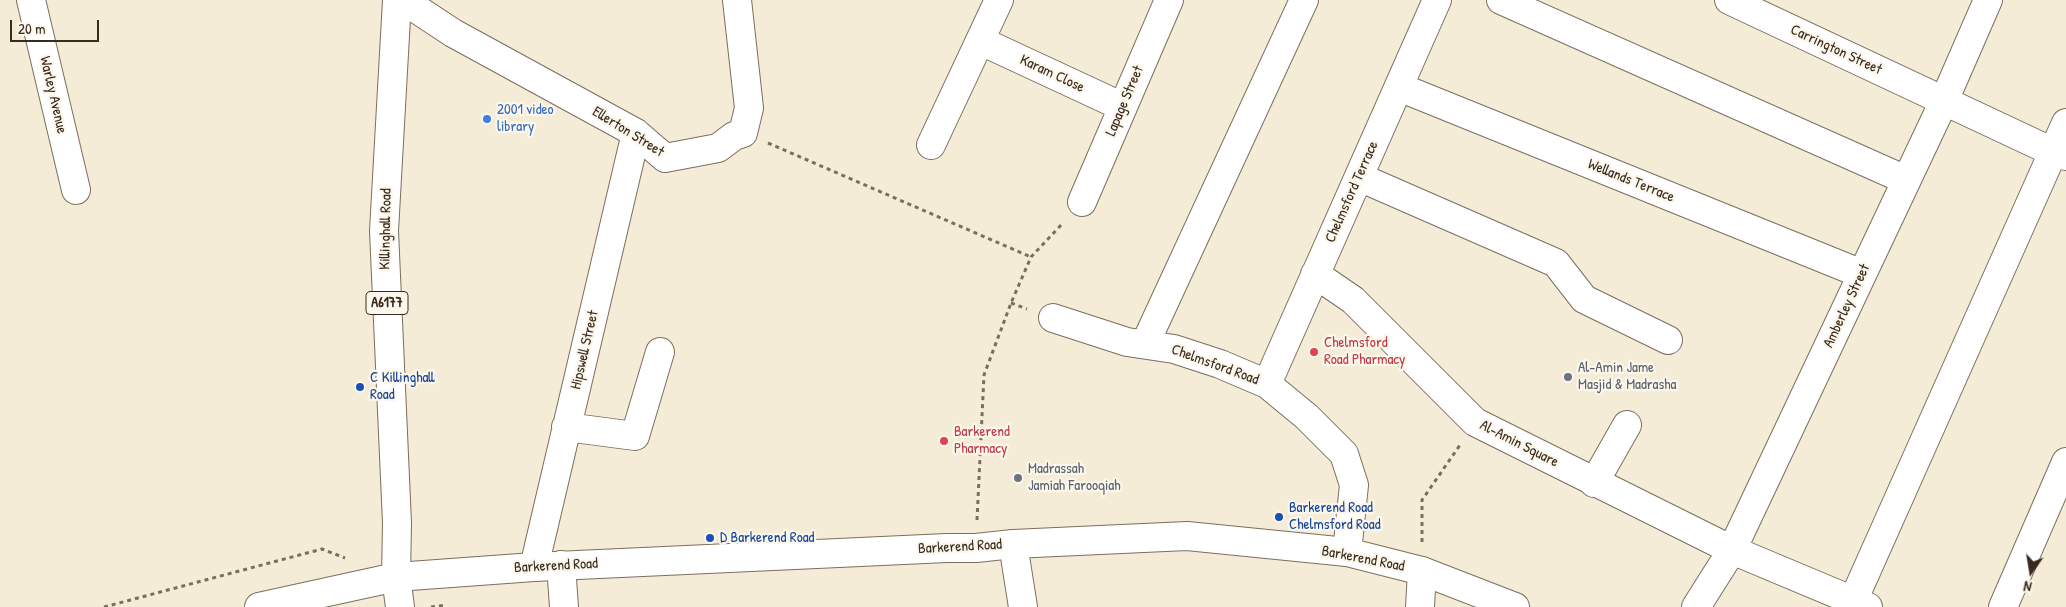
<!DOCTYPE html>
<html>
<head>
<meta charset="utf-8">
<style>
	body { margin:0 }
	#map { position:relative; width:2066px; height:607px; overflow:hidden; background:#f4ecd6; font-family:"Patrick Hand",sans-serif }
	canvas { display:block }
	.north { position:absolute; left:2006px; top:547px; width:50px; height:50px; -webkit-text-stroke:4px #fbf7ec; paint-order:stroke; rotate:193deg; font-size:14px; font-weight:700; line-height:20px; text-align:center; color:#3b2a1e }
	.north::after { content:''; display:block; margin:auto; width:18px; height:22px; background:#3b2a1e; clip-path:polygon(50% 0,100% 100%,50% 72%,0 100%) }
	.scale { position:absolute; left:10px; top:20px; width:89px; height:22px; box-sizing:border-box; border:2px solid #3b2a1e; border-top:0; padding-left:6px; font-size:15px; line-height:18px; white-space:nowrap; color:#3b2a1e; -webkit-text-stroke:4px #fbf7ec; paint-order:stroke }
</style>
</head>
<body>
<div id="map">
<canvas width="2066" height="607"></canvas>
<div class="north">N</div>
<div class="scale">20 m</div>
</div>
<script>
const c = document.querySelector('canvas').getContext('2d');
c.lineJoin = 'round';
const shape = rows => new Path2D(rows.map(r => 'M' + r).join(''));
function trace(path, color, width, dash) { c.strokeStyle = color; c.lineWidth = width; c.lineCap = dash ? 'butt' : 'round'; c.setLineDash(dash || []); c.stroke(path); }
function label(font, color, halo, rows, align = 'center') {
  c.font = font + ' "Patrick Hand",sans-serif'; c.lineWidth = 4.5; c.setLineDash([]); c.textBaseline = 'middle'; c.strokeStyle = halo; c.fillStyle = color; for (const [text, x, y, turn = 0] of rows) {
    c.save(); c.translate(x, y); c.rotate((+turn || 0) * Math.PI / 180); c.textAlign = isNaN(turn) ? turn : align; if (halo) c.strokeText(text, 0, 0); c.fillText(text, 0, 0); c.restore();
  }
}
const minor = shape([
	[31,0,76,190],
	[403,0,453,33,636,133,665,158,718,148,734,136,743,133,749,108,737,0],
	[1501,0,1906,180],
	[1729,0,2053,152,2066,156],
	[981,41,1123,107],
	[1399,87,1862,274],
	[931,145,999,0],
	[1359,177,1556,263,1584,299,1668,340],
	[1082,202,1169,0],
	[1315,274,1353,300,1475,422,1732,550,1868,607],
	[1053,318,1127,342,1174,349,1220,364,1267,384,1307,417,1344,454,1354,485,1347,552],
	[1145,344,1304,0],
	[1267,384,1437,0],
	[566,427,635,436,660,352],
	[1594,483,1627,425],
	[1013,544,1023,607],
	[561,565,564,607],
	[534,567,636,133],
	[1853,601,2066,123],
	[1420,607,1422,571],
	[1696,607,1732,550,1944,101,1988,0],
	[2003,607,2066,462]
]);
const major = shape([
	[259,607,396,577,534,567,947,548,976,548,1013,544,1187,536,1347,552,1422,571,1515,607]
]);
const highway = shape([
	[397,0,384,231,397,523,396,577,400,607]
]);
trace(minor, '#7c6e5e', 30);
trace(major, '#7c6e5e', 30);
trace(highway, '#7c6e5e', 30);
trace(shape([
	[768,143,1031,257],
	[1011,303,1027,309],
	[977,520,984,375,1011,303,1031,257,1063,223],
	[1422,542,1422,500,1460,445],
	[104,607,322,549,345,558],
	[431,607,446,605]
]), '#7c6e5e', 3, [4, 4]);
trace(minor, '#fff', 28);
trace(major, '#fff', 28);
trace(highway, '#fff', 28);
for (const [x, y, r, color] of [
	[487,119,5,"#3f7fe0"],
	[1314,352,5,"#e0444e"],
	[1568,377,5,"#6b7280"],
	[360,387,5,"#1a4fb4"],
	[944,441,5,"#e0444e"],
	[1018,478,5,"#6b7280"],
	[1279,517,5,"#1a4fb4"],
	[710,538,5,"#1a4fb4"]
]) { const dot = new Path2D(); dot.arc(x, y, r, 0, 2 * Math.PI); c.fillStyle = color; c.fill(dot); trace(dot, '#fbf7ec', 2); }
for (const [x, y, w] of [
	[387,303,42]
]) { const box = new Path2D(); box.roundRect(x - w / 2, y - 11.5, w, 23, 4); c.fillStyle = '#fbf7ec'; c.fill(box); trace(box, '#3b2a1e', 1); }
label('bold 14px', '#3b2a1e', null, [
	["A6177",387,303]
]);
label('15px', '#3b2a1e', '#fbf7ec', [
	["Carrington Street",1836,50,25],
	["Karam Close",1052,74,25],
	["Warley Avenue",53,95,77],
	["Lapage Street",1125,101,-67],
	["Ellerton Street",628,132,32],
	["Wellands Terrace",1631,181,22],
	["Chelmsford Terrace",1352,192,-66],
	["Killinghall Road",386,229,-89],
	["Amberley Street",1847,306,-65],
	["Hipswell Street",585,350,-77],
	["Chelmsford Road",1215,365,20],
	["Al-Amin Square",1519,444,27],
	["Barkerend Road",960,547,-3],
	["Barkerend Road",1363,559,11],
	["Barkerend Road",556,566,-3]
]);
label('15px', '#366cbe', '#fbf7ec', [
	["2001 video",497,110],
	["library",497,127]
], 'left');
label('15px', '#be3a42', '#fbf7ec', [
	["Chelmsford",1324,343],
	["Road Pharmacy",1324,360],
	["Barkerend",954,432],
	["Pharmacy",954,449]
], 'left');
label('15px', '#5b616d', '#fbf7ec', [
	["Al-Amin Jame",1578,368],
	["Masjid & Madrasha",1578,385],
	["Madrassah",1028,469],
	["Jamiah Farooqiah",1028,486]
], 'left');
label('15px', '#164399', '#fbf7ec', [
	["C Killinghall",370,378],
	["Road",370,395],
	["Barkerend Road",1289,508],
	["Chelmsford Road",1289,525],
	["D Barkerend Road",720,538]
], 'left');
</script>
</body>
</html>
